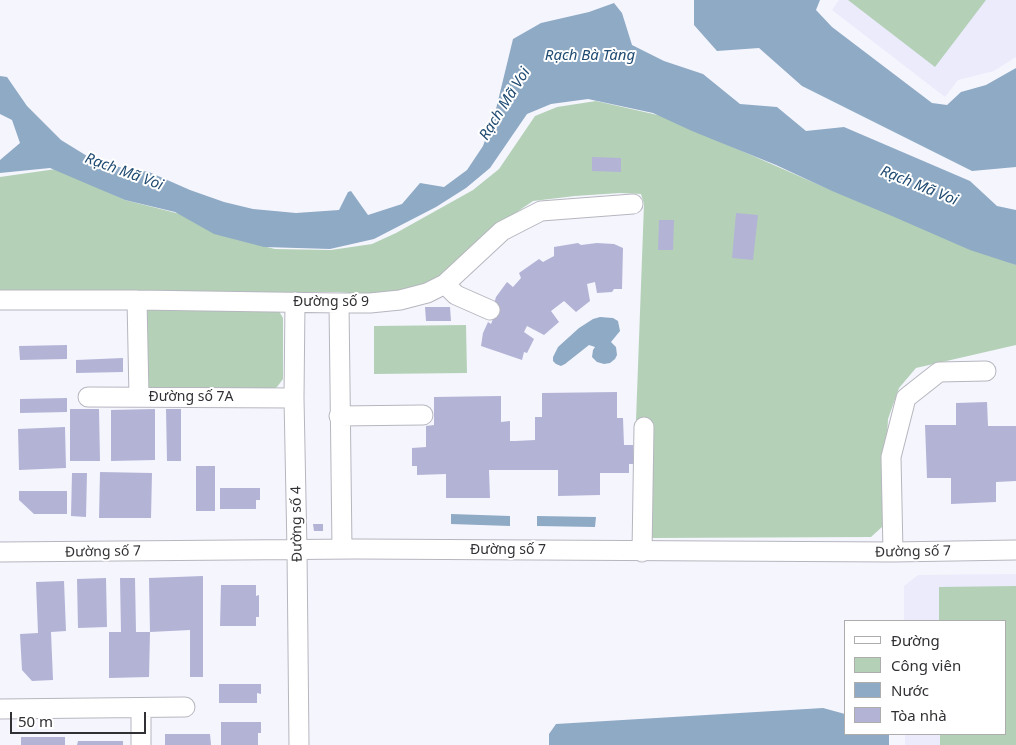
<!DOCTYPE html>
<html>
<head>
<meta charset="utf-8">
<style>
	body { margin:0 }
	#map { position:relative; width:1016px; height:745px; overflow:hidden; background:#f5f5fe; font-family:"Noto Sans",sans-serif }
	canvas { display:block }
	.legend { position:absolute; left:844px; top:620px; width:162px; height:115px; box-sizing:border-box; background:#fff; border:1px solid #adadae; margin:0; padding:6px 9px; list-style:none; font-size:15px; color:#313135 }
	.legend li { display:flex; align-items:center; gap:10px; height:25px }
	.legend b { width:25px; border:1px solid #adadae }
	.scale { position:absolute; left:10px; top:712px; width:136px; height:22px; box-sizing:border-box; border:2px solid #313135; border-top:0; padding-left:6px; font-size:15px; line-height:18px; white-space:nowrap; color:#313135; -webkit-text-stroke:4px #fff; paint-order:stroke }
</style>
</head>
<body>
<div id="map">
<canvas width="1016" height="745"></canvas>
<ul class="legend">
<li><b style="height:6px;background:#fff"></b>Đường</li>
<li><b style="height:14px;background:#b4d1b7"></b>Công viên</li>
<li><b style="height:14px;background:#8faac5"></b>Nước</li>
<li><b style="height:14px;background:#b3b3d6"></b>Tòa nhà</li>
</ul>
<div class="scale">50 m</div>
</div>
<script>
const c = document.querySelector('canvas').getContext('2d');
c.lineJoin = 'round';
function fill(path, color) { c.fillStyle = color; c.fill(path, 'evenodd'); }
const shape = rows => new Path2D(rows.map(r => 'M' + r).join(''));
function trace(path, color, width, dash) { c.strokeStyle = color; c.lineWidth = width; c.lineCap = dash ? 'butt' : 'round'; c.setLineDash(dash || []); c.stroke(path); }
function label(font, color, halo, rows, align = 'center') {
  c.font = font + ' "Noto Sans",sans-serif'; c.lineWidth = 4; c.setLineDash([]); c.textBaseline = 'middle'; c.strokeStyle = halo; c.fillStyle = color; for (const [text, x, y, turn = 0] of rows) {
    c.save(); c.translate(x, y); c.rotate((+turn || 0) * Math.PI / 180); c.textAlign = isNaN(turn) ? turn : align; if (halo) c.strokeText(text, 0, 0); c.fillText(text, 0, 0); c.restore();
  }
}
fill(shape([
	[839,0,1016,0,1016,57,994,71,958,80,945,97,832,10],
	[1016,574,1016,745,905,745,905,734,1005,734,1005,621,904,621,904,586,918,575]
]), '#ebebfc');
fill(shape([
	[848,0,986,0,935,67],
	[596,101,662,116,833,191,1016,265,1016,345,916,368,899,388,888,419,882,527,871,537,651,538,652,424,636,420,644,204,641,194,620,193,575,196,533,201,495,227,445,275,398,293,373,295,338,292,0,292,0,177,56,169,125,200,180,214,235,239,275,249,331,250,372,244,396,233,473,190,499,169,535,116,557,107],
	[146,309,279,311,283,318,283,379,277,387,266,393,147,388],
	[466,325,467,373,374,374,374,326],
	[1016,586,1016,745,940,745,940,734,1005,734,1005,621,939,621,939,587]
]), '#b4d1b7');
fill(shape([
	[694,0,820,0,816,10,832,27,932,103,947,105,961,92,986,85,1016,68,1016,167,972,171,802,86,759,48,717,51,694,25],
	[614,3,622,13,632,45,664,61,703,74,740,104,777,107,806,131,844,127,970,181,997,206,1016,210,1016,265,970,250,892,216,832,191,776,165,692,131,653,113,588,99,551,104,527,114,490,168,466,188,436,207,374,239,330,249,264,247,214,234,175,212,125,200,50,168,0,173,0,160,20,143,12,120,0,114,0,76,7,77,27,106,61,140,100,164,149,172,190,190,224,202,253,209,296,213,339,210,348,192,351,191,368,215,402,204,420,183,444,187,467,170,483,146,496,109,513,39,541,23,589,12],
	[600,317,613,318,618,321,620,331,611,342,616,347,617,355,615,359,610,363,604,364,597,362,592,357,593,350,595,347,589,345,565,364,561,366,556,364,553,361,553,357,558,347,579,328,593,319],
	[451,514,510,516,510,526,451,524],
	[537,516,596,517,595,527,537,526],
	[823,708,845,714,845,734,889,734,889,745,549,745,549,734,556,724]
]), '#8faac5');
fill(shape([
	[592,157,621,158,621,172,592,171],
	[736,213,758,215,753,260,732,258],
	[659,220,674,220,673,250,658,250],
	[578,243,581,245,597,243,614,244,623,248,622,289,614,289,612,292,597,293,595,282,587,284,590,301,576,312,564,301,551,311,559,322,544,335,527,326,524,332,534,339,527,353,524,352,522,360,481,346,483,333,488,322,491,324,498,306,494,304,496,297,507,282,513,287,521,278,519,273,539,259,543,262,554,256,554,247],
	[425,307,450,307,451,321,426,321],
	[67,345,67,359,20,360,19,346],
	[123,358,123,372,76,373,76,360],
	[617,392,617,418,623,418,624,445,633,445,633,464,629,464,629,473,600,473,600,495,558,496,558,470,489,470,490,498,446,498,446,474,417,475,417,466,412,466,412,448,426,447,426,426,434,425,434,397,501,396,501,422,510,421,510,441,515,441,535,440,535,417,542,417,542,393],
	[67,398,67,412,20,413,20,399],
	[987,402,988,426,1016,426,1016,481,996,482,996,502,951,504,951,478,927,478,925,425,956,425,956,403],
	[70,409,99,409,100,461,70,461],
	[155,409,155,460,111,461,111,410],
	[166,409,181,409,181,461,167,461],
	[65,427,66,468,19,470,18,429],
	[196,466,215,466,215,511,196,511],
	[100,472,152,473,151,518,99,518],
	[72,473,87,473,86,517,71,516],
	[220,488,260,488,260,500,256,500,256,509,220,509],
	[19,491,67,491,67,514,34,514,19,500],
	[313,524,323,524,323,531,314,531],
	[203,576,203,677,190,677,190,630,150,632,149,677,109,678,109,632,121,632,120,578,135,578,136,632,150,632,149,578],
	[106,578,107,627,78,628,77,579],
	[64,581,66,631,51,632,53,680,32,681,22,670,20,634,38,633,36,582],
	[221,585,256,585,256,596,259,595,259,617,256,617,256,626,220,626],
	[219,684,261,684,261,694,257,693,257,703,219,703],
	[221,722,261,722,261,733,258,733,258,745,221,745],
	[165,734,210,734,211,745,165,745],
	[21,737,65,737,65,745,21,745],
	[78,741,123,741,123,745,77,745]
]), '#b3b3d6');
const minor = shape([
	[445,284,456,295,490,310],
	[0,300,137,300,339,303,370,303,400,300,427,293,445,284,502,231,541,211,633,204],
	[137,300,139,397],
	[295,302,294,398,297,550,299,745],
	[339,303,342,549],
	[88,397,294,398],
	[339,416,423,415],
	[0,552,356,549,893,552,1016,550],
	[642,552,644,427],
	[893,552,891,457,906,398,939,372,986,371],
	[0,709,185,707],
	[141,745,141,708]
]);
trace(minor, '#b6b6bf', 21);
trace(minor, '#fff', 19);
label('14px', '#313135', '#fff', [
	["Đường số 9",331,302],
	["Đường số 7A",191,397],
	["Đường số 4",297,524,-91],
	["Đường số 7",508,550],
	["Đường số 7",103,552,-1],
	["Đường số 7",913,552,-1]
]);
label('italic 15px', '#214c72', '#fff', [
	["Rạch Bà Tàng",590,56],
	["Rạch Mã Voi",505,104,-58],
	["Rạch Mã Voi",124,172,20],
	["Rạch Mã Voi",919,186,22]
]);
</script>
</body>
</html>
